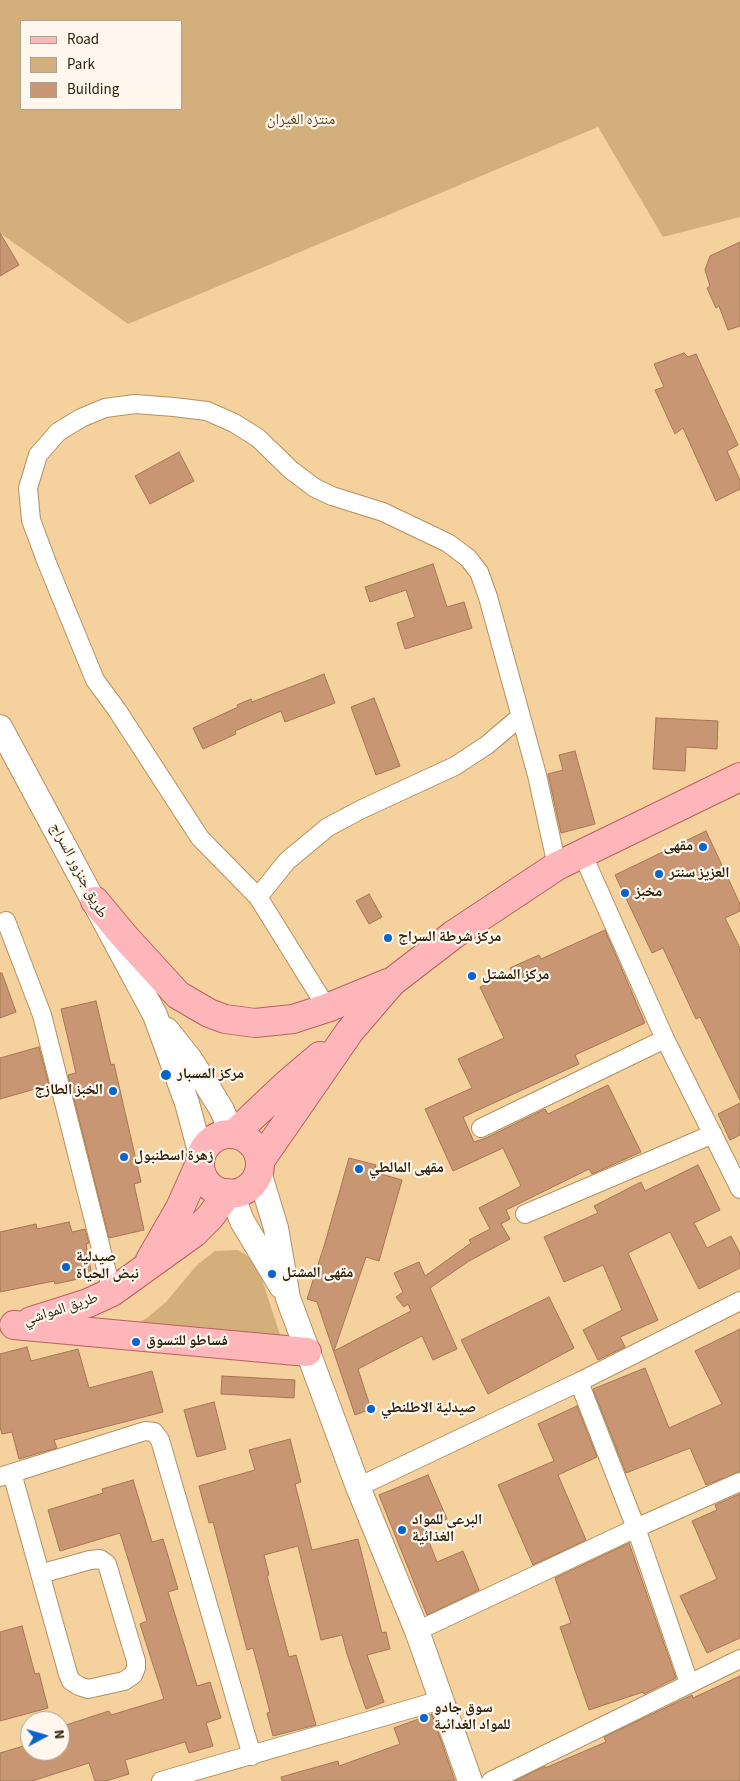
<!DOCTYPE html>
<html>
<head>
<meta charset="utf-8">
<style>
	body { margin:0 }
	#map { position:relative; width:740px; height:1781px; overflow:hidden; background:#f5d19d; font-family:"Source Sans 3",sans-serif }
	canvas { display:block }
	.legend { position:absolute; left:20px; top:20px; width:162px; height:90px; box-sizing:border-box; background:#fff7ed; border:1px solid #aca293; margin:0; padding:6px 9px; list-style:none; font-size:15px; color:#2f220d }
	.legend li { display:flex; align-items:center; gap:10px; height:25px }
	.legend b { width:25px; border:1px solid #aca293 }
	.north { position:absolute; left:20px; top:1711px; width:50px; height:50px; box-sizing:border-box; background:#fff7ed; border:1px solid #aca293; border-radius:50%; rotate:84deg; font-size:14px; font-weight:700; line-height:20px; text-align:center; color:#2f220d }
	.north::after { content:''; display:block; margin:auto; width:18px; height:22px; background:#0665cd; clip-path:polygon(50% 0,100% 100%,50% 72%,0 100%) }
</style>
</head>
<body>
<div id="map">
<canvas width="740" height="1781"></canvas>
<ul class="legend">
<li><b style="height:6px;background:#feb6bb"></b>Road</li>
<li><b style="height:14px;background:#d3af7c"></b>Park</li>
<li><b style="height:14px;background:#c89672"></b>Building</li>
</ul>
<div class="north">N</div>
</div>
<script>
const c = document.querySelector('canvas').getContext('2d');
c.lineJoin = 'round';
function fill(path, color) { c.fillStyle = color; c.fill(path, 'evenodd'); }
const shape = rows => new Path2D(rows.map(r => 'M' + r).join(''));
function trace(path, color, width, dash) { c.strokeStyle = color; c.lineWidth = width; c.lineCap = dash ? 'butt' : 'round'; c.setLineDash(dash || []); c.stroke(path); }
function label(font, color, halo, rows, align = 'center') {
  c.font = font + ' "Source Sans 3","Noto Naskh Arabic",sans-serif'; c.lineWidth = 4.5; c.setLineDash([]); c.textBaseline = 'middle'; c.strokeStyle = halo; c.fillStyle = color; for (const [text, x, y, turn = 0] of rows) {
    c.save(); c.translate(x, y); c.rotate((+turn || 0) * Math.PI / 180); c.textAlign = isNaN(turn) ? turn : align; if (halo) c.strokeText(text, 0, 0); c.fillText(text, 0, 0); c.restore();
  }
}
fill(shape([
	[0,0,740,0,740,217,663,237,598,127,128,324,0,233],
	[21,21,181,21,181,109,21,109],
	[238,1250,256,1261,284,1347,124,1331,147,1318,166,1302,197,1265,215,1251]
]), '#d3af7c');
const building = shape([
	[0,233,19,265,0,276,0,233],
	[740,242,740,326,728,330,719,306,716,308,707,288,710,286,705,270,710,256,740,242],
	[684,353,688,357,696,354,738,445,727,451,740,480,740,489,716,501,683,428,675,434,655,390,664,387,654,364,684,353],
	[179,452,194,481,150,504,135,476,179,452],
	[433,564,447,607,464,602,472,628,405,649,397,623,415,617,406,590,370,602,365,587,433,564],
	[324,674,335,703,285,722,281,711,235,731,236,734,203,749,193,728,238,707,237,705,251,699,252,702,324,674],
	[374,698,400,766,376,775,351,707,374,698],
	[656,718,718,721,717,749,686,747,685,771,653,769,656,718],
	[575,751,595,824,561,833,548,774,563,770,559,755,575,751],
	[706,831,740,904,740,911,725,918,740,948,740,1100,700,1017,696,1019,663,948,652,953,615,875,706,831],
	[369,894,382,917,369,924,356,901,369,894],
	[605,930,645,1023,575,1055,579,1064,463,1117,474,1142,486,1138,545,1109,548,1114,608,1085,641,1152,592,1174,589,1169,506,1210,510,1219,501,1224,510,1239,469,1261,430,1288,457,1349,433,1360,422,1336,358,1369,371,1409,355,1415,317,1302,307,1299,325,1243,349,1158,376,1165,374,1172,402,1180,379,1261,366,1257,334,1351,411,1311,408,1304,404,1307,396,1297,403,1292,394,1273,419,1262,425,1276,471,1243,469,1240,490,1229,479,1208,521,1186,503,1148,453,1171,425,1109,472,1088,458,1059,504,1038,480,987,512,973,510,968,539,955,541,959,605,930],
	[0,973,2,973,16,1012,0,1018,0,973],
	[96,1001,111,1065,114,1064,141,1182,134,1184,144,1230,109,1238,68,1075,76,1073,61,1009,96,1001],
	[39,1047,49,1085,0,1099,0,1058,39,1047],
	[740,1103,740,1135,730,1140,718,1114,740,1103],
	[698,1165,720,1210,694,1223,707,1248,731,1236,740,1253,740,1268,699,1289,670,1232,628,1253,658,1320,620,1337,625,1347,598,1360,583,1330,622,1310,603,1265,564,1282,544,1237,598,1213,594,1206,641,1182,645,1191,698,1165],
	[69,1222,72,1232,85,1229,89,1243,86,1244,92,1276,55,1284,54,1281,0,1292,0,1232,36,1224,37,1229,69,1222],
	[549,1297,574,1348,488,1394,461,1340,549,1297],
	[740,1329,740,1472,706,1485,690,1448,626,1473,593,1389,645,1368,669,1428,722,1404,695,1351,740,1329],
	[27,1347,31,1361,78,1349,89,1388,152,1371,163,1412,54,1440,57,1448,19,1459,12,1432,2,1434,0,1427,0,1354,27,1347],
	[222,1376,295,1380,294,1398,221,1394,222,1376],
	[214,1402,226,1449,197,1457,184,1410,214,1402],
	[577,1406,597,1457,558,1475,586,1540,533,1565,498,1485,554,1461,538,1424,577,1406],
	[290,1439,301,1482,295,1484,312,1550,358,1539,382,1633,386,1632,390,1649,367,1655,384,1702,366,1709,347,1654,342,1635,321,1640,298,1546,264,1555,269,1575,267,1576,289,1657,296,1655,316,1725,273,1736,267,1713,270,1712,253,1648,247,1650,213,1522,209,1523,199,1486,255,1470,249,1450,290,1439],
	[428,1475,447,1519,424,1529,437,1562,463,1551,479,1590,427,1615,379,1495,428,1475],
	[133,1480,152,1542,163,1539,178,1589,168,1592,197,1686,210,1682,221,1718,206,1723,213,1746,189,1753,185,1742,125,1760,129,1774,106,1781,95,1781,89,1763,32,1781,0,1781,0,1753,30,1744,30,1751,60,1751,60,1727,109,1711,111,1715,164,1699,140,1624,147,1621,120,1533,60,1551,48,1510,103,1493,102,1489,133,1480],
	[740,1494,740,1638,707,1653,680,1596,717,1579,692,1521,717,1510,715,1505,740,1494],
	[629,1543,676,1678,644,1694,643,1692,589,1710,560,1627,571,1623,555,1578,629,1543],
	[22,1626,35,1674,39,1673,48,1708,0,1721,0,1632,22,1626],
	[740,1676,740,1781,515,1781,545,1766,545,1768,606,1742,604,1737,692,1695,693,1698,740,1676],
	[432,1714,455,1781,282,1781,281,1777,338,1761,339,1766,400,1744,394,1728,432,1714]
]);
fill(building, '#c89672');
trace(building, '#a67653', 1);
const street = shape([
	[582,853,665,1039,740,1189],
	[258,897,287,861,328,827,362,809,455,766,487,745,520,717],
	[6,921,42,1015,112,1292],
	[327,1008,258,897,200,838,117,710,95,680,47,563,31,520,28,488,38,455,58,432,81,418,105,408,135,404,174,407,207,411,234,423,258,438,291,470,315,488,332,496,383,512,448,543,468,558,479,572,488,597,537,775,557,866],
	[481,1128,665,1039],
	[525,1214,713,1134],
	[579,1382,636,1528,689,1683],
	[12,1473,68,1674,71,1681,79,1686,88,1689,124,1681,133,1675,136,1668,136,1661,107,1564,100,1559,90,1560,40,1574],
	[0,1477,145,1431,154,1432,160,1440,252,1756],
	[358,1487,579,1382,740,1301],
	[417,1631,636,1528,740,1482],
	[161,1781,441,1700],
	[491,1781,740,1659]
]);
const secondary = shape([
	[0,727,155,1015,187,1103,201,1155],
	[167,1030,190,1059,206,1084,222,1110,232,1134],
	[259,1172,276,1228,288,1298,358,1487,417,1631,470,1781],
	[232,1194,242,1221,281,1286]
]);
const primary = shape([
	[95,901,125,937,178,995,209,1013,225,1019,255,1023,293,1019,327,1008,388,983],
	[234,1134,287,1084,320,1056],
	'200 1164a30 30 0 1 1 60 0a30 30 0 1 1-60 0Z',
	[260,1161,350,1031,392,982,453,935,557,866,740,777],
	[150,1260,180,1208,200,1163],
	[31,1321,88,1303,112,1292,194,1233,210,1217,228,1193],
	[14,1325,307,1352]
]);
trace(street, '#b3915f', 20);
trace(secondary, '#b3915f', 26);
trace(primary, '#b56260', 30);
trace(street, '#fff', 18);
trace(secondary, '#fff', 24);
trace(primary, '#feb6bb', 28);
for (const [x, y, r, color] of [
	[703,847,5,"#0665cd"],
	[659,874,5,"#0665cd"],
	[625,893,5,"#0665cd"],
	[388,938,5,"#0665cd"],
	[472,976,5,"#0665cd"],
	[166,1075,6,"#0665cd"],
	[113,1091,5,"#0665cd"],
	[124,1157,5,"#0665cd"],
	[359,1169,5,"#0665cd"],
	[66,1267,5,"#0665cd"],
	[272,1274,5,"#0665cd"],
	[136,1342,5,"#0665cd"],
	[371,1409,5,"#0665cd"],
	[402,1530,5,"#0665cd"],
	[424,1718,5,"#0665cd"]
]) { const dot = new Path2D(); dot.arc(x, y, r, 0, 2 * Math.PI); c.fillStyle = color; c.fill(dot); trace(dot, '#fff7ed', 2); }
label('15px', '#5d4319', '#fff7ed', [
	["منتزه الغيران",301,121]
]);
label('bold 15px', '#2f220d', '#fff7ed', [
	["مقهى",693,847,"right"],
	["العزيز سنتر",669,874],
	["مخبز",635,893],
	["مركز شرطة السراج",398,938],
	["مركز المشتل",482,976],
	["مركز المسبار",177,1075],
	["الخبز الطازج",103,1091,"right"],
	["زهرة اسطنبول",134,1157],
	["مقهى المالطي",369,1169],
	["صيدلية",76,1258],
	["نبض الحياة",76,1275],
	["مقهى المشتل",282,1274],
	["فساطو للتسوق",146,1342],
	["صيدلية الاطلنطي",381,1409],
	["البرعي للمواد",412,1521],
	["الغذائية",412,1538],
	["سوق جادو",434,1709],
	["للمواد الغدائية",434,1726]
], 'left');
label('15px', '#2f220d', '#fff7ed', [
	["طريق جنزور السراج",78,871,62],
	["طريق المواشي",61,1310,-18]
]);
</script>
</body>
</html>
